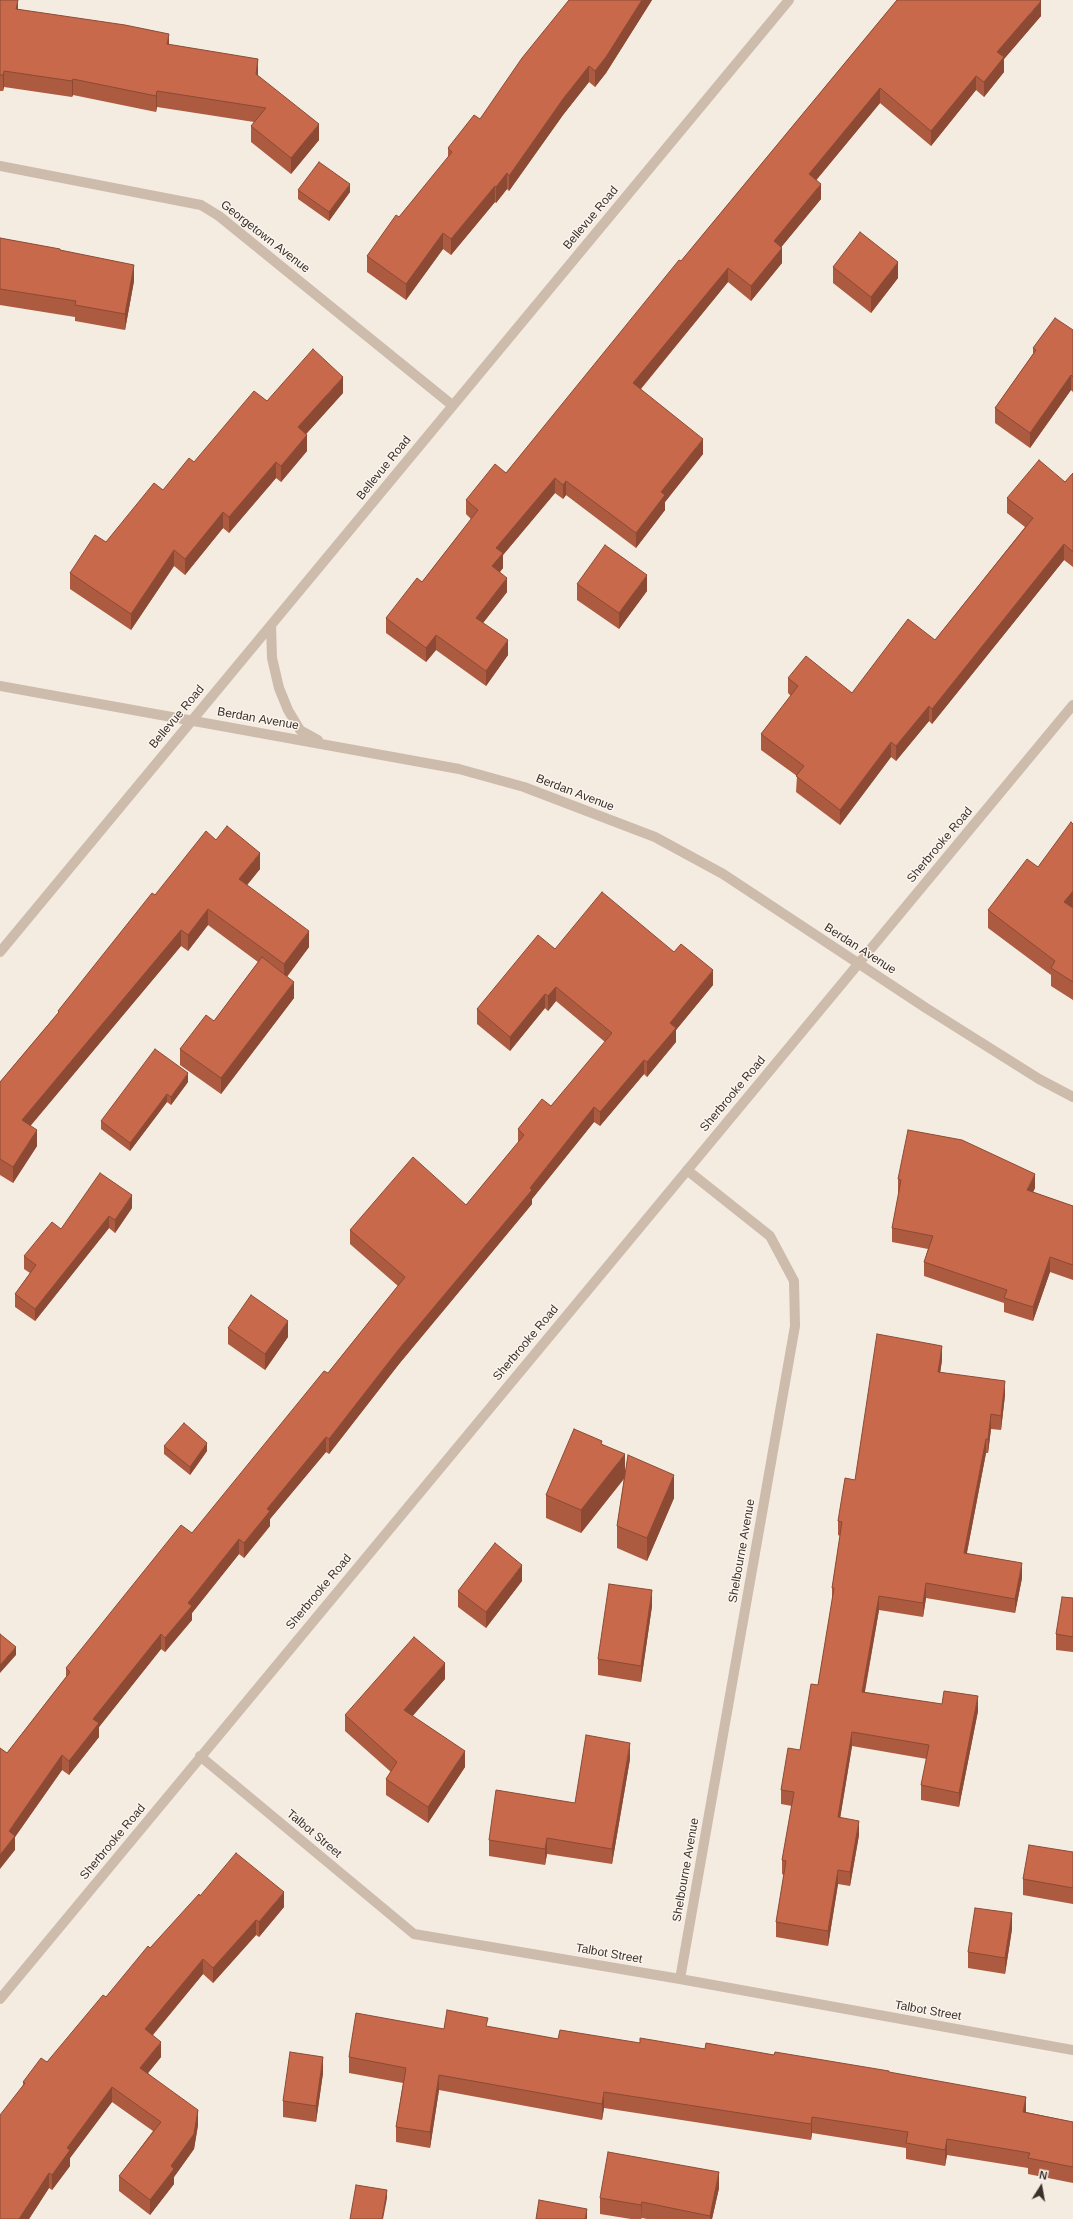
<!DOCTYPE html>
<html>
<head>
<meta charset="utf-8">
<style>
	body { margin:0 }
	#map { position:relative; width:1073px; height:2219px; overflow:hidden; background:#f4ebe1; font-family:Arial,sans-serif }
	canvas { display:block }
	.north { position:absolute; left:1021px; top:2167px; width:40px; height:40px; -webkit-text-stroke:3px #fbf5ee; paint-order:stroke; rotate:11deg; font-size:11px; font-weight:700; line-height:16px; text-align:center; color:#3b302b }
	.north::after { content:''; display:block; margin:auto; width:14px; height:18px; background:#3b302b; clip-path:polygon(50% 0,100% 100%,50% 72%,0 100%) }
</style>
</head>
<body>
<div id="map">
<canvas width="1073" height="2219"></canvas>
<div class="north">N</div>
</div>
<script>
const c = document.querySelector('canvas').getContext('2d');
c.lineJoin = 'round';
const shape = rows => new Path2D(rows.map(r => 'M' + r).join(''));
function trace(path, color, width, dash) { c.strokeStyle = color; c.lineWidth = width; c.lineCap = dash ? 'butt' : 'round'; c.setLineDash(dash || []); c.stroke(path); }
function fill(path, color) { c.fillStyle = color; c.fill(path, 'evenodd'); }
function label(font, color, halo, rows, align = 'center') {
  c.font = font + ' Arial,sans-serif'; c.lineWidth = 3; c.setLineDash([]); c.textBaseline = 'middle'; c.strokeStyle = halo; c.fillStyle = color; for (const [text, x, y, turn = 0] of rows) {
    c.save(); c.translate(x, y); c.rotate((+turn || 0) * Math.PI / 180); c.textAlign = isNaN(turn) ? turn : align; if (halo) c.strokeText(text, 0, 0); c.fillText(text, 0, 0); c.restore();
  }
}
trace(shape([
	[0,166,201,205,219,216,452,405],
	[271,625,272,658,279,688,288,710,300,730,318,740],
	[0,686,459,769,524,787,655,837,723,874,926,1008,1039,1079,1073,1097],
	[0,952,789,0],
	[200,1756,414,1934,680,1979,1073,2050],
	[680,1979,795,1326,794,1281,770,1236,687,1170],
	[0,1999,1073,705]
]), '#cdbbac', 10);
fill(shape([
	[0,0,18,9,169,45,258,76,319,140,291,174,251,142,251,126,254,122,157,107,156,112,73,95,72,97,4,87,3,91,0,91],
	[569,0,652,0,606,73,595,87,589,82,563,115,509,191,507,189,496,203,495,202,451,255,443,249,406,300,367,272,367,256,448,158,448,148,480,119],
	[897,0,1041,16,1004,59,1004,72,984,97,976,90,931,146,880,103,816,180,821,199,781,247,782,263,751,301,728,282,641,389,703,454,665,502,665,510,636,548,566,495,563,499,555,493,503,555,503,568,500,572,507,592,483,623,508,655,486,686,436,650,426,662,386,633,386,618,422,582,471,519,466,514,466,500,506,473],
	[298,190,350,192,329,221,298,199],
	[0,238,60,250,134,281,125,330,75,321,75,317,0,305],
	[833,267,898,278,871,313,833,283],
	[1073,330,1073,392,1071,390,1030,448,995,423,995,408,1033,354,1033,348],
	[343,393,306,434,307,451,281,482,276,478,229,533,223,528,185,575,174,566,131,630,70,589,70,573,106,542,163,490,194,462,267,401],
	[1073,473,1073,567,1064,560,932,724,929,721,896,761,891,757,840,825,796,792,797,776,761,750,761,734,791,696,788,693,788,678,852,693,935,640,1025,527,1007,513,1007,498,1065,482],
	[577,584,647,591,619,629,577,600],
	[1073,824,1073,1000,1051,986,1051,975,988,928,988,910,1038,867],
	[216,840,260,869,247,885,309,947,287,977,294,998,221,1094,180,1065,180,1049,214,1021,258,962,208,925,188,951,181,946,30,1126,37,1146,13,1183,0,1175,0,1082,58,1013,58,1011,155,895],
	[555,949,713,985,676,1030,676,1042,647,1077,644,1074,600,1126,594,1122,532,1199,532,1204,399,1364,329,1454,326,1452,270,1519,270,1526,244,1558,239,1554,192,1613,192,1620,165,1652,161,1649,99,1727,99,1737,69,1775,62,1770,15,1837,15,1850,7,1753,66,1677,66,1668,192,1533,328,1373,398,1286,350,1244,350,1230,466,1205,518,1143,518,1129,551,1106,605,1042,556,1001,548,1011,545,1008,510,1051,477,1024,477,1009],
	[188,1082,171,1105,167,1102,130,1151,101,1129,101,1121],
	[898,1179,1035,1188,1033,1192,1073,1206,1073,1280,1050,1272,1033,1321,1004,1312,1004,1303,924,1276,924,1262,928,1249,892,1242,892,1228,899,1193,898,1193],
	[132,1208,115,1233,109,1228,35,1321,15,1307,15,1294,30,1273,24,1269,24,1256,61,1229],
	[228,1328,288,1337,265,1370,228,1344],
	[942,1360,940,1373,1005,1395,1001,1430,991,1429,988,1453,986,1453,967,1553,1022,1578,1015,1613,926,1598,923,1617,879,1610,865,1692,978,1711,959,1807,921,1800,921,1785,927,1759,852,1746,840,1818,859,1835,850,1886,838,1884,828,1946,776,1937,776,1922,784,1875,782,1874,782,1860,792,1806,781,1804,781,1790,800,1750,818,1685,832,1602,832,1588,840,1536,838,1535,838,1521,855,1480],
	[602,1444,625,1470,674,1498,647,1561,617,1548,617,1526,624,1479,581,1533,546,1518,546,1495],
	[164,1446,207,1451,190,1475,164,1454],
	[522,1581,486,1628,458,1607,458,1591],
	[1073,1598,1073,1652,1056,1650,1056,1634],
	[652,1606,641,1682,598,1675,598,1659],
	[445,1679,412,1716,465,1767,428,1823,386,1795,386,1779,391,1772,345,1731,345,1715],
	[630,1759,612,1864,547,1854,545,1865,489,1856,489,1840,575,1803],
	[1073,1852,1073,1904,1023,1895,1023,1879],
	[200,1896,284,1907,259,1937,256,1935,213,1983,203,1974,153,2035,161,2057,148,2073,198,2125,194,2149,174,2177,174,2184,150,2215,119,2191,119,2176,153,2131,112,2102,70,2158,70,2166,52,2190,49,2188,29,2219,0,2219,23,2085,23,2082,47,2062,150,1948],
	[1012,1929,1005,1974,968,1968,968,1952],
	[488,2027,558,2039,640,2043,774,2055,889,2073,1026,2112,1073,2122,1073,2183,1028,2174,1028,2168,947,2155,945,2166,906,2159,906,2148,812,2133,811,2140,604,2108,602,2120,439,2090,430,2148,396,2142,396,2127,403,2083,349,2073,349,2057,444,2029],
	[323,2073,316,2122,283,2117,283,2101],
	[719,2188,712,2219,647,2219,642,2218,641,2219,631,2219,600,2214,600,2198]
]), '#ac5a40');
fill(shape([
	[18,0,18,15,16,9],
	[642,0,652,0,606,73,595,87,595,71],
	[1041,1,1041,16,1004,59,1004,72,984,97,984,82,997,52],
	[169,34,169,50,167,44],
	[258,59,258,75,256,90,256,74],
	[589,66,589,82,563,115,509,191,509,176,563,99],
	[4,71,4,87,3,91,3,75],
	[976,76,976,90,931,146,931,131],
	[73,79,73,95,72,97,72,81],
	[880,88,880,103,809,189,809,174],
	[157,91,157,107,156,112,156,96],
	[319,124,319,140,291,174,291,158],
	[507,173,507,189,496,203,496,187],
	[350,184,350,192,329,221,329,212],
	[821,184,821,199,774,256,774,241],
	[495,186,495,202,451,255,451,239],
	[443,233,443,249,406,300,406,284],
	[782,248,782,263,751,301,751,286],
	[898,262,898,278,871,313,871,297],
	[134,265,134,281,125,330,125,314],
	[728,268,728,282,633,398,633,383],
	[1071,375,1071,390,1030,448,1030,433],
	[343,377,343,393,298,443,298,427],
	[307,435,307,451,281,482,281,466],
	[703,439,703,454,665,502,665,510,636,548,636,533,661,492],
	[276,462,276,478,229,533,229,517],
	[555,478,555,493,503,555,503,568,492,581,492,566,496,548],
	[566,481,566,495,563,499,563,485],
	[223,512,223,528,185,575,185,559],
	[1064,544,1064,560,932,724,932,709],
	[174,550,174,566,131,630,131,614],
	[647,575,647,591,619,629,619,613],
	[507,578,507,592,476,632,476,618],
	[436,635,436,650,426,662,426,648],
	[508,640,508,655,486,686,486,671],
	[929,706,929,721,896,761,896,746],
	[891,742,891,757,840,825,840,810],
	[260,853,260,869,239,895,239,879],
	[1073,891,1073,909,1064,902],
	[208,909,208,925,188,951,188,935],
	[181,930,181,946,22,1136,22,1120],
	[309,931,309,947,284,980,284,964],
	[713,970,713,985,676,1030,676,1042,647,1077,647,1062,670,1023],
	[294,982,294,998,221,1094,221,1078],
	[556,987,556,1001,548,1011,548,996],
	[545,994,545,1008,510,1051,510,1037],
	[644,1060,644,1074,600,1126,600,1112],
	[188,1073,188,1082,171,1105,171,1097],
	[167,1094,167,1102,130,1151,130,1143],
	[594,1107,594,1122,532,1199,532,1204,399,1364,329,1454,329,1439,399,1349],
	[37,1130,37,1146,13,1183,13,1167],
	[1035,1174,1035,1188,1027,1204,1027,1190],
	[132,1195,132,1208,115,1233,115,1220],
	[109,1216,109,1228,35,1321,35,1309],
	[1050,1257,1050,1272,1033,1321,1033,1307],
	[288,1321,288,1337,265,1370,265,1354],
	[942,1346,942,1360,938,1387,938,1372],
	[1005,1381,1005,1395,1001,1430,1001,1416],
	[991,1414,991,1429,988,1453,988,1439],
	[326,1437,326,1452,270,1519,270,1526,244,1558,244,1543,267,1509],
	[986,1439,986,1453,964,1567,964,1553],
	[207,1443,207,1451,190,1475,190,1467],
	[625,1454,625,1477,581,1533,581,1510],
	[674,1475,674,1498,647,1561,647,1538],
	[239,1539,239,1554,192,1613,192,1620,165,1652,165,1638,188,1603],
	[1022,1563,1022,1578,1015,1613,1015,1599],
	[522,1565,522,1581,486,1628,486,1612],
	[926,1583,926,1598,923,1617,923,1603],
	[652,1590,652,1606,641,1682,641,1666],
	[879,1596,879,1610,862,1706,862,1692],
	[161,1634,161,1649,99,1727,99,1737,69,1775,69,1761,93,1719],
	[16,1647,16,1655,0,1673,0,1665],
	[445,1663,445,1679,404,1726,404,1710],
	[978,1696,978,1711,959,1807,959,1793],
	[852,1732,852,1746,838,1831,838,1817],
	[630,1743,630,1759,612,1864,612,1849],
	[465,1751,465,1767,428,1823,428,1807],
	[62,1755,62,1770,15,1837,15,1850,0,1869,0,1855,9,1831],
	[859,1821,859,1835,850,1886,850,1872],
	[547,1838,547,1854,545,1865,545,1849],
	[838,1870,838,1884,828,1946,828,1931],
	[284,1892,284,1907,259,1937,259,1922],
	[1012,1913,1012,1929,1005,1974,1005,1958],
	[256,1920,256,1935,213,1983,213,1968],
	[203,1959,203,1974,145,2044,145,2029],
	[161,2042,161,2057,140,2083,140,2068],
	[323,2057,323,2073,316,2122,316,2106],
	[439,2075,439,2090,430,2148,430,2132],
	[112,2087,112,2102,70,2158,70,2166,52,2190,52,2175,67,2148],
	[604,2092,604,2108,602,2120,602,2104],
	[1026,2097,1026,2113,1023,2112],
	[198,2110,198,2125,194,2149,174,2177,174,2184,150,2215,150,2200,171,2166],
	[812,2117,812,2133,811,2140,811,2124],
	[947,2139,947,2155,945,2166,945,2150],
	[719,2172,719,2188,712,2219,710,2219,710,2216],
	[49,2173,49,2188,29,2219,19,2219],
	[387,2190,387,2198,383,2219,382,2219],
	[642,2202,641,2219,641,2205],
	[587,2209,587,2219,585,2219]
]), '#8c4a34');
const building = shape([
	[0,0,18,0,16,9,125,25,169,34,167,44,258,59,256,74,319,124,291,158,251,126,266,108,157,91,156,96,73,79,72,81,4,71,3,75,0,75,0,0],
	[569,0,642,0,606,57,595,71,589,66,563,99,509,176,507,173,496,187,495,186,451,239,443,233,406,284,367,256,396,215,399,217,452,152,448,148,474,115,480,119,522,58,569,0],
	[897,0,1040,0,1041,1,997,52,1004,57,984,82,976,76,931,131,880,88,809,174,821,184,774,241,782,248,751,286,728,268,633,383,703,439,661,492,665,495,636,533,566,481,563,485,555,478,496,548,503,553,492,566,507,578,476,618,508,640,486,671,436,635,426,648,386,618,417,578,422,582,478,510,466,500,495,464,506,473,679,260,681,261,897,0],
	[319,162,350,184,329,212,298,190,319,162],
	[860,232,898,262,871,297,833,267,860,232],
	[0,238,60,249,60,250,134,265,125,314,75,305,76,301,0,289,0,238],
	[1055,318,1073,330,1073,377,1071,375,1030,433,995,408,1036,350,1033,348,1055,318],
	[313,349,343,377,298,427,307,435,281,466,276,462,229,517,223,512,185,559,174,550,131,614,70,573,95,535,106,542,154,483,163,490,189,458,194,462,254,391,267,401,313,349],
	[1039,460,1065,482,1073,473,1073,552,1064,544,932,709,929,706,896,746,891,742,840,810,796,776,804,766,761,734,798,686,788,678,806,656,852,693,908,619,935,640,1033,518,1007,498,1039,460],
	[605,545,647,575,619,613,577,584,605,545],
	[1071,822,1073,824,1073,891,1064,902,1073,908,1073,982,1051,968,1055,961,988,910,1027,859,1038,867,1071,822],
	[227,826,260,853,239,879,309,931,284,964,208,909,188,935,181,930,22,1120,37,1130,13,1167,0,1159,0,1082,59,1012,58,1011,152,893,155,895,206,831,216,840,227,826],
	[602,892,674,952,681,944,713,970,670,1023,676,1028,647,1062,644,1060,600,1112,594,1107,530,1188,532,1190,399,1349,329,1439,326,1437,267,1509,270,1511,244,1543,239,1539,188,1603,192,1606,165,1638,161,1634,93,1719,99,1723,69,1761,62,1755,9,1831,15,1836,0,1855,0,1748,7,1753,70,1672,66,1668,181,1525,192,1533,324,1371,328,1373,405,1277,350,1230,413,1157,466,1205,524,1135,518,1129,542,1099,551,1106,612,1033,556,987,548,996,545,994,510,1037,477,1009,538,935,555,949,602,892],
	[262,957,294,982,221,1078,180,1049,206,1015,214,1021,262,957],
	[155,1049,188,1073,171,1097,167,1094,130,1143,101,1121,155,1049],
	[908,1130,962,1140,1035,1174,1027,1190,1073,1206,1073,1265,1050,1257,1033,1307,1004,1298,1007,1290,924,1262,933,1236,892,1228,901,1180,898,1179,908,1130],
	[100,1173,132,1195,115,1220,109,1216,35,1309,15,1294,36,1265,24,1256,52,1222,61,1229,100,1173],
	[251,1295,288,1321,265,1354,228,1328,251,1295],
	[877,1334,942,1346,938,1372,1005,1381,1001,1416,991,1414,988,1439,986,1439,964,1553,1022,1563,1015,1599,926,1583,923,1603,879,1596,862,1692,942,1704,944,1691,978,1696,959,1793,921,1785,929,1745,852,1732,838,1817,859,1821,850,1872,838,1870,828,1931,776,1922,786,1861,782,1860,794,1792,781,1790,788,1748,800,1750,811,1684,818,1685,834,1588,832,1588,842,1522,838,1521,845,1478,855,1480,877,1334],
	[184,1423,207,1443,190,1467,164,1446,184,1423],
	[574,1429,602,1441,601,1444,625,1454,581,1510,546,1495,574,1429],
	[628,1455,674,1475,647,1538,617,1526,628,1455],
	[495,1543,522,1565,486,1612,458,1591,495,1543],
	[609,1584,652,1590,641,1666,598,1659,609,1584],
	[1062,1597,1073,1598,1073,1637,1056,1634,1062,1597],
	[0,1634,16,1647,0,1665,0,1634],
	[414,1637,445,1663,404,1710,465,1751,428,1807,386,1779,397,1762,345,1715,414,1637],
	[586,1735,630,1743,612,1849,547,1838,545,1849,489,1840,496,1790,575,1803,586,1735],
	[1029,1845,1073,1852,1073,1888,1023,1879,1029,1845],
	[236,1853,284,1892,259,1922,256,1920,213,1968,203,1959,145,2029,161,2042,140,2068,198,2110,194,2134,171,2166,174,2169,150,2200,119,2176,161,2122,112,2087,67,2148,70,2150,52,2175,49,2173,19,2219,0,2219,0,2115,25,2083,23,2082,41,2058,47,2062,103,1995,106,1997,148,1946,150,1948,199,1894,200,1896,236,1853],
	[975,1908,1012,1913,1005,1958,968,1952,975,1908],
	[447,2010,488,2018,486,2026,558,2039,560,2030,640,2043,640,2038,705,2049,706,2043,774,2055,775,2052,889,2071,889,2072,1026,2097,1023,2112,1073,2122,1073,2167,1028,2158,1030,2153,947,2139,945,2150,906,2143,908,2132,812,2117,811,2124,604,2092,602,2104,439,2075,430,2132,396,2127,406,2068,349,2057,356,2013,444,2029,447,2010],
	[290,2052,323,2057,316,2106,283,2101,290,2052],
	[608,2152,719,2172,710,2216,642,2202,641,2205,600,2198,608,2152],
	[356,2185,387,2190,382,2219,350,2219,356,2185],
	[539,2200,587,2209,585,2219,536,2219,539,2200]
]);
fill(building, '#c8694b');
trace(building, '#8c4a34', 1);
label('12px', '#3b302b', '#fbf5ee', [
	["Bellevue Road",591,218,-50],
	["Georgetown Avenue",265,237,38],
	["Bellevue Road",384,468,-51],
	["Bellevue Road",177,717,-50],
	["Berdan Avenue",258,719,10],
	["Berdan Avenue",575,793,21],
	["Sherbrooke Road",940,845,-50],
	["Berdan Avenue",860,949,33],
	["Sherbrooke Road",733,1094,-50],
	["Sherbrooke Road",526,1343,-50],
	["Shelbourne Avenue",742,1551,-80],
	["Sherbrooke Road",319,1592,-50],
	["Talbot Street",314,1834,40],
	["Sherbrooke Road",113,1842,-50],
	["Shelbourne Avenue",686,1870,-80],
	["Talbot Street",609,1954,10],
	["Talbot Street",928,2011,10]
]);
</script>
</body>
</html>
